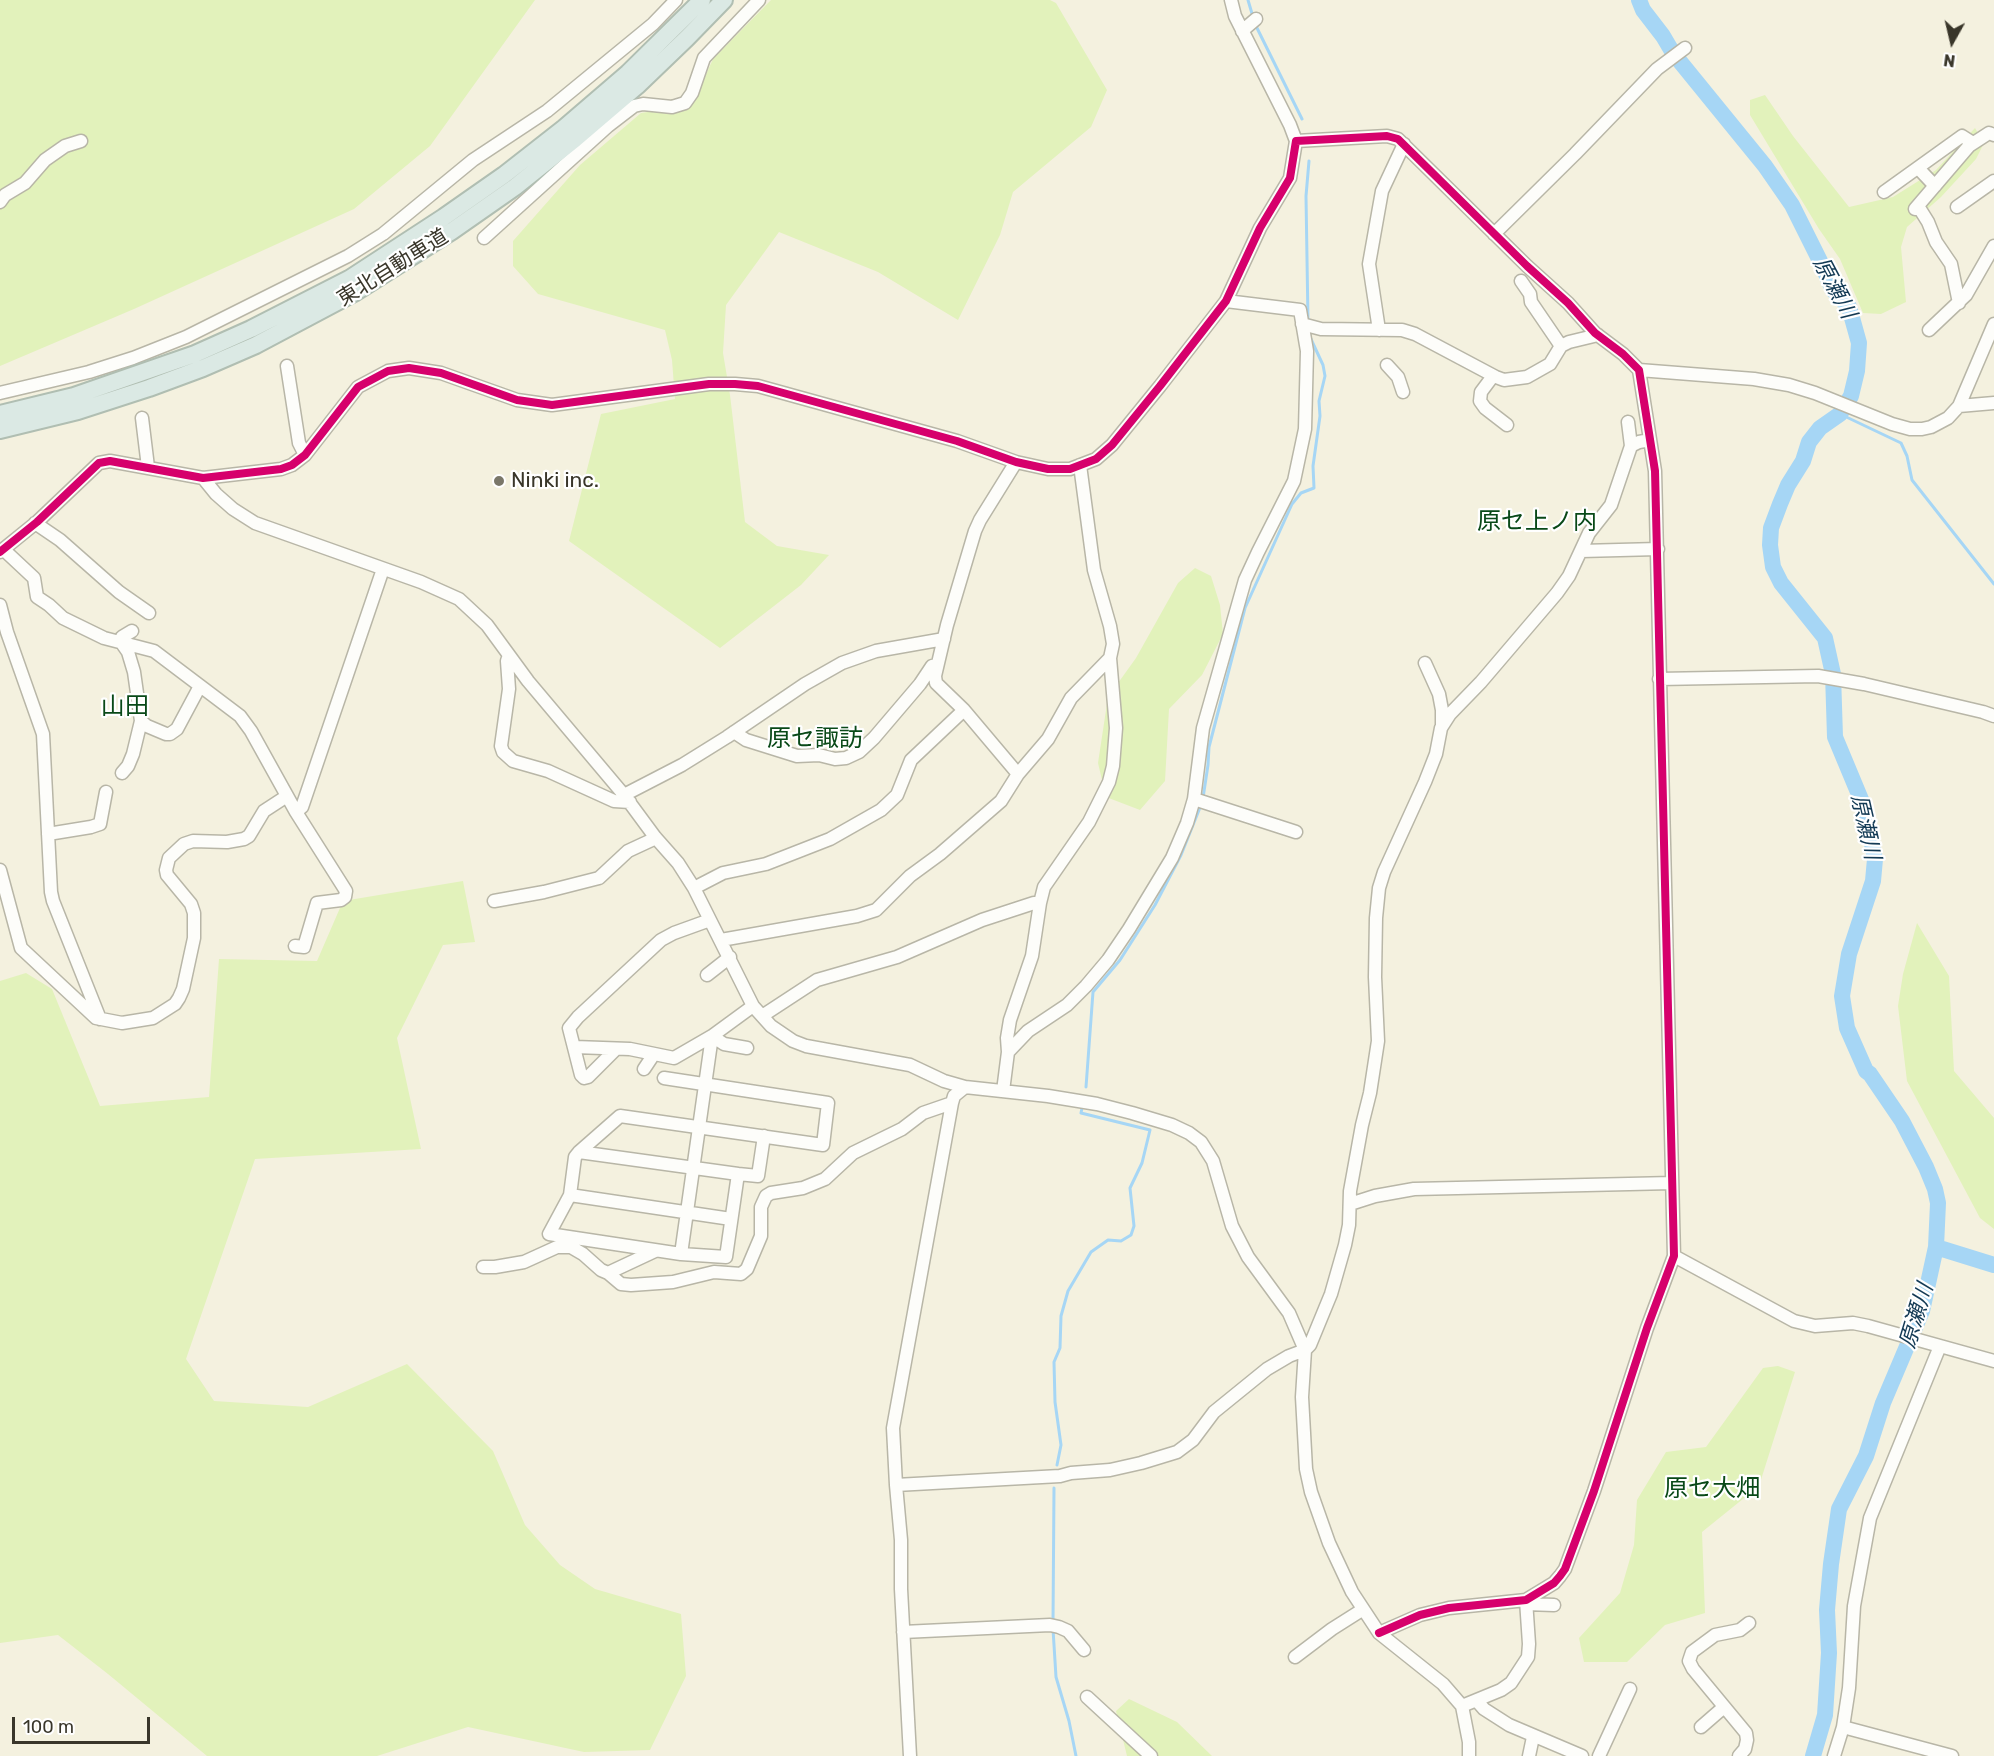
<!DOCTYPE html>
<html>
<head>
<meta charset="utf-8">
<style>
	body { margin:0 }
	#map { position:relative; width:1994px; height:1756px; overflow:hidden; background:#f4f1df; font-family:Rubik,sans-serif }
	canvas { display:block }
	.north { position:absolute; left:1922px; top:12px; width:60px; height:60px; -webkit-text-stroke:4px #fff; paint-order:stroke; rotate:188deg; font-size:16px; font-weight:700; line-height:24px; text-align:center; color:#39362a }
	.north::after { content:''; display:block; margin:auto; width:21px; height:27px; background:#39362a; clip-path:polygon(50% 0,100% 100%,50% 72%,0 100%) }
	.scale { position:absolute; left:12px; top:1717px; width:138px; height:27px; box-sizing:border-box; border:3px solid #39362a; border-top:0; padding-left:8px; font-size:18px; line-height:21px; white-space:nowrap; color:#39362a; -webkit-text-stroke:4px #fff; paint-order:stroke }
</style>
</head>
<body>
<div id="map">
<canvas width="1994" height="1756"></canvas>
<div class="north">N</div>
<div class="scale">100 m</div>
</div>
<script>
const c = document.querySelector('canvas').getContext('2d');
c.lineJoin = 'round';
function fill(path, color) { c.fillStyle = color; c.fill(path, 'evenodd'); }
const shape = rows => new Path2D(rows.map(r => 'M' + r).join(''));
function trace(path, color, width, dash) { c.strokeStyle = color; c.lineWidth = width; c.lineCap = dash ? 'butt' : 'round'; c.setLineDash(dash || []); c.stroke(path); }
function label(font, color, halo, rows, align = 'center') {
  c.font = font + ' Rubik,"Noto Sans JP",sans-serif'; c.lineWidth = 4.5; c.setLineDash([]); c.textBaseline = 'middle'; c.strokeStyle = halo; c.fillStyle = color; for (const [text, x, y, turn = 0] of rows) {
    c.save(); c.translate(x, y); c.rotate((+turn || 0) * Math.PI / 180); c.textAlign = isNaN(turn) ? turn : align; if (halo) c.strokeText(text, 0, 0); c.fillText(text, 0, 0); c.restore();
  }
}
fill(shape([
	[0,0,535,0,430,146,354,209,134,309,0,366],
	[771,0,1050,0,1056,3,1107,90,1091,127,1013,192,1000,235,958,320,878,272,779,232,726,305,723,353,730,395,745,522,777,546,829,555,801,585,720,648,569,541,601,414,675,399,672,360,665,330,538,294,513,266,513,241,580,165,641,113,692,105,713,59],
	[1765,95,1793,136,1849,207,1893,197,1936,170,1975,128,1984,143,1976,159,1941,197,1907,227,1901,247,1906,302,1881,314,1863,313,1840,259,1819,229,1750,115,1750,100],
	[1195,568,1211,576,1220,605,1223,634,1202,675,1169,709,1165,781,1140,810,1106,797,1098,763,1108,697,1136,658,1178,583],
	[463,881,475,942,443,945,397,1038,421,1149,255,1159,186,1359,214,1401,308,1407,407,1364,493,1451,525,1525,560,1565,595,1589,681,1614,686,1676,650,1750,584,1752,468,1727,377,1756,207,1756,108,1674,58,1635,0,1643,0,981,26,973,52,989,100,1106,209,1097,219,959,317,961,343,901],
	[1917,923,1949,976,1954,1071,1994,1118,1994,1229,1980,1218,1907,1081,1898,1006,1903,974],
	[1778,1366,1795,1372,1759,1486,1702,1532,1705,1613,1665,1625,1627,1662,1584,1662,1579,1638,1620,1593,1634,1545,1637,1500,1666,1452,1706,1447,1763,1368],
	[1129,1699,1177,1722,1212,1756,1127,1756,1116,1711]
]), '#e2f2bb');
trace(shape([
	[1248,0,1253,17],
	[1255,24,1302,119],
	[1308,321,1306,196,1309,161],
	[1840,414,1901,443,1907,456,1912,480,1994,584],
	[1203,798,1208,765,1209,747,1245,608,1292,504,1301,493,1314,488,1313,466,1320,416,1319,401,1325,376,1323,365,1310,337],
	[1086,1087,1093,992,1120,960,1155,905,1181,855,1201,805],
	[1057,1465,1061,1445,1055,1402,1054,1362,1060,1348,1061,1316,1068,1291,1091,1252,1108,1240,1121,1241,1131,1235,1134,1226,1130,1188,1142,1163,1150,1130,1081,1113,1082,1108],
	[1053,1622,1054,1488],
	[1053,1629,1056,1677,1069,1721,1076,1756]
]), '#a6d6f5', 3);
trace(shape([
	[1639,0,1643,10,1663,36,1673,53,1765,166,1792,205,1822,265,1833,290,1849,307,1859,343,1857,371,1851,396,1840,414,1820,428,1809,442,1803,461,1788,485,1780,504,1771,528,1770,545,1773,567,1781,583,1825,638,1833,674,1835,737,1865,809,1875,859,1873,881,1849,954,1842,996,1847,1028,1866,1071,1870,1074,1902,1121,1926,1167,1935,1189,1938,1203,1936,1247,1922,1311,1883,1403,1866,1456,1839,1509,1831,1564,1827,1610,1829,1653,1825,1715,1813,1756],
	[1936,1247,1994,1265]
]), '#a6d6f5', 16);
const minor = shape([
	[1231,0,1235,16,1290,125,1296,141],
	[1242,31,1256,19],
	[1918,168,1935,186],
	[1884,192,1962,136,1973,143],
	[0,202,5,195,25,183,45,160,65,146,81,141],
	[1918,206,1928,222,1936,242,1951,264,1959,303],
	[1957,207,1994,181],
	[1915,209,1969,146,1989,133,1994,135],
	[1494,234,1575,154,1657,69,1685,48],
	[484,238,608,126,634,106,643,104,672,107,685,103,692,93,704,58,759,0],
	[1521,281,1530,294,1531,302,1561,346],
	[1302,324,1321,329,1402,330,1415,334,1496,377,1504,380,1527,377,1550,364,1561,346,1569,342,1598,335],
	[1379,330,1369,264,1382,191,1404,144],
	[1929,330,1966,295,1994,246],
	[1387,365,1398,377,1403,392],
	[287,366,299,443,305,455],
	[1639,370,1754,379,1789,385,1815,393,1892,424,1910,429,1922,429,1931,427,1948,418,1959,406,1994,324],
	[1493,376,1481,392,1480,401,1485,408,1507,425],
	[0,393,89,372,133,358,186,337,348,256,383,234,473,160,547,111,653,24,676,0],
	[1959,406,1994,403],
	[142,418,148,467],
	[1628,422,1631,446],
	[1016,462,980,520,975,531,947,625,935,676,936,683,964,710,1018,774],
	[203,478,216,494,233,509,255,523,421,582,459,599,487,625,528,681,624,795,655,837,678,863,694,888,753,1006,771,1026,793,1041,806,1046,910,1065,944,1081,965,1087,1048,1096,1097,1104,1132,1113,1172,1125,1189,1133,1201,1142,1213,1161,1232,1226,1248,1257,1289,1313,1305,1350,1302,1397,1306,1469,1311,1492,1329,1543,1352,1592,1379,1633,1443,1684,1462,1706,1469,1742,1469,1756],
	[35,523,60,540,119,592,149,613],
	[4,550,34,578,37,597,49,605,63,618,104,638,154,651,240,716,251,731,296,812,346,891,345,897,341,900,317,903,304,947,295,946],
	[1581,551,1658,549],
	[0,552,37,522,99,463,110,461,203,478,281,469,292,465,305,455,358,387,388,371,409,368,441,373,517,400,552,405,709,384,735,384,758,386,957,441,1016,462,1048,469,1070,469,1096,459,1112,445,1160,386,1226,301,1260,228,1290,178,1296,141,1387,136,1398,139,1527,266,1568,303,1595,333,1623,354,1639,370,1655,471,1674,1256,1647,1328,1594,1491,1565,1569,1560,1576,1554,1583,1526,1600,1449,1608,1420,1615,1379,1633],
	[0,605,7,632,43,734,51,892,53,901,100,1019],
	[132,631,122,637,121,642,128,652,134,672,141,721,147,726,166,734,170,734,177,729,200,686],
	[509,655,507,661,509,689,501,746,503,752,513,761,548,771,614,801,630,802],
	[1425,663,1439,694,1442,710,1442,726],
	[1659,679,1818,676,1864,684,1983,712,1994,716],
	[734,732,746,740,797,756,819,755,835,759,846,758,859,752,874,738,920,684,932,666,937,665],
	[122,773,128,766,133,754,141,721],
	[624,795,682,765,727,737,805,684,842,663,876,651,944,639],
	[1194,799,1296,832],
	[296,812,302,807,383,569],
	[48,834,91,827,100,824,106,792],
	[0,870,21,948,96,1018,122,1023,153,1018,175,1004,179,998,183,989,194,938,194,913,191,904,167,875,166,870,169,858,184,844,193,841,227,842,244,839,249,836,264,811,287,796],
	[694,888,723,873,766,864,830,839,881,810,897,795,911,760,964,710],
	[494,901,544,892,599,878,628,851,656,838],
	[1040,903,1044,887,1089,822,1109,782,1113,766,1116,728,1110,658],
	[721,940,857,916,876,910,910,876,940,854,1001,801,1018,774,1048,739,1071,698,1110,658,1113,644,1110,626,1094,570,1080,465],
	[707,975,730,957],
	[762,1016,817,980,897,957,982,920,1034,903,1040,903,1032,956,1010,1020,1007,1038,1008,1052,1003,1091],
	[575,1047,630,1049,674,1058,712,1036,724,1044,747,1048],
	[616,1049,588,1077,584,1078,581,1075,569,1028,578,1017,661,940,674,933,710,920],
	[1008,1052,1028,1031,1067,1005,1086,986,1108,960,1129,929,1172,858,1187,823,1194,799,1203,728,1245,580,1258,552,1294,481,1305,429,1307,351,1300,310,1226,301],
	[644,1069,654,1054],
	[579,1152,738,1174,726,1257,681,1254,549,1234,570,1195,575,1157,579,1152,620,1116,823,1145,828,1103,664,1078],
	[738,1174,758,1176,764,1136],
	[570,1195,731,1219],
	[1350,1204,1375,1196,1414,1189,1672,1183],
	[681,1254,712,1036,753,1006],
	[1674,1256,1794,1321,1815,1326,1853,1323,1868,1326,1994,1361],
	[483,1267,495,1267,524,1262,557,1247,571,1247,583,1254,601,1270,608,1273,655,1251],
	[608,1273,621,1284,631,1285,673,1282,714,1272,741,1274,747,1269,761,1236,761,1207,766,1196,771,1193,803,1188,825,1179,853,1153,902,1129,923,1113,952,1103],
	[896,1485,1060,1476,1071,1473,1110,1470,1141,1463,1177,1452,1193,1440,1214,1412,1267,1369,1289,1356,1305,1350,1310,1345,1331,1294,1345,1245,1349,1225,1350,1191,1362,1125,1370,1093,1378,1041,1375,977,1376,918,1379,888,1384,872,1425,782,1436,754,1441,728,1450,714,1481,682,1557,593,1569,576,1589,533,1611,505,1631,446,1639,442,1650,440],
	[1526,1604,1554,1605],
	[903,1632,1050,1625,1059,1627,1068,1631,1084,1650],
	[1295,1657,1332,1629,1362,1610],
	[1087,1697,1151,1756],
	[1477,1701,1484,1709,1509,1725,1582,1756],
	[1462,1706,1501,1690,1511,1683,1528,1657,1529,1644,1526,1600],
	[1701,1727,1724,1707],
	[1843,1727,1952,1756],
	[910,1756,901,1589,901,1540,896,1485,893,1428,952,1103,954,1096,965,1087],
	[1529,1756,1533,1737],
	[1599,1756,1630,1689],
	[1739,1756,1745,1749,1747,1740,1746,1733,1693,1669,1689,1661,1692,1652,1715,1635,1740,1630,1749,1623],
	[1834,1756,1843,1727,1849,1688,1854,1606,1870,1518,1940,1346]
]);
const highway = shape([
	[0,414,74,396,195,354,251,329,349,279,444,217,504,175,564,128,628,73,702,0],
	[0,430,78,411,149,388,203,368,256,345,354,293,452,231,515,187,575,139,637,86,687,38,724,0]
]);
trace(minor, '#b8b6a7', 15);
trace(highway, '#b0beb2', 20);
trace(minor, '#fdfdfa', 12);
trace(highway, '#dbe9e4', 16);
trace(shape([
	[0,552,37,522,99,463,110,461,203,478,281,469,292,465,305,455,358,387,388,371,409,368,441,373,517,400,552,405,709,384,735,384,758,386,957,441,1016,462,1048,469,1070,469,1096,459,1112,445,1160,386,1226,301,1260,228,1290,178,1296,141,1387,136,1398,139,1527,266,1568,303,1595,333,1623,354,1639,370,1655,471,1674,1256,1647,1328,1594,1491,1565,1569,1560,1576,1554,1583,1526,1600,1449,1608,1420,1615,1379,1633]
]), '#d6006c', 8);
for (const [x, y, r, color] of [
	[499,481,6,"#7a7769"]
]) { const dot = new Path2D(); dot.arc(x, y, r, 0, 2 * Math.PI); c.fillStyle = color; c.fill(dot); trace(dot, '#fff', 2); }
label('21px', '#39362a', '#fff', [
	["東北自動車道",393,268,-32]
]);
label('21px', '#39362a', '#fff', [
	["Ninki inc.",511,481]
], 'left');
label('italic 22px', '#133a54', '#fff', [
	["原瀬川",1834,288,62],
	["原瀬川",1865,827,77],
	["原瀬川",1917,1316,-73]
]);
label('24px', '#094918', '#fff', [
	["原セ上ノ内",1537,522],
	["山田",125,707],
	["原セ諏訪",815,739],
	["原セ大畑",1712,1489]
]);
</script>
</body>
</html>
